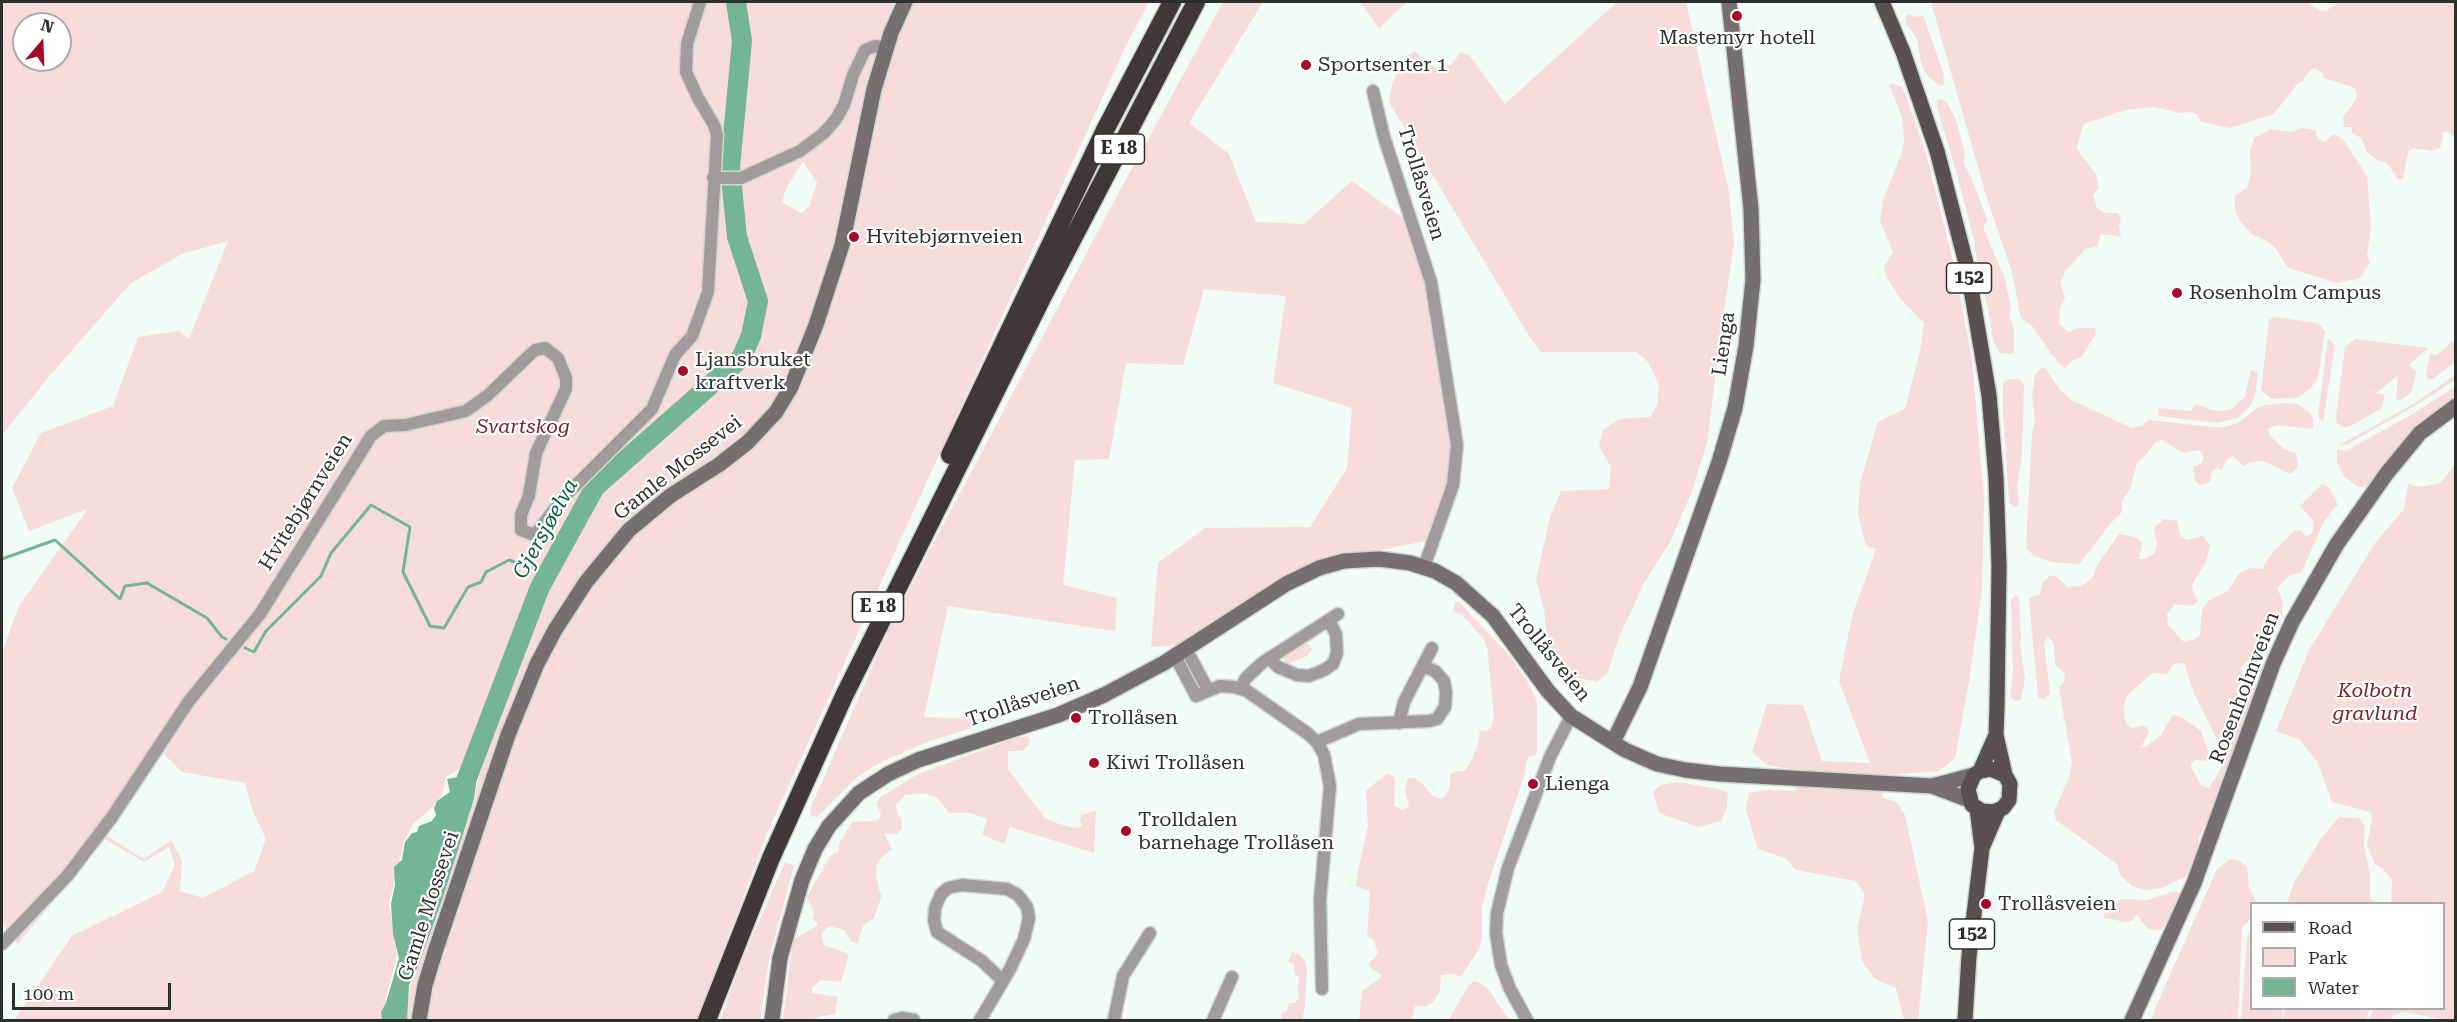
<!DOCTYPE html>
<html>
<head>
<meta charset="utf-8">
<style>
	body { margin:0 }
	#map { position:relative; width:2457px; height:1022px; overflow:hidden; background:#f0fcf5; font-family:"Roboto Serif",serif }
	canvas { display:block }
	.frame { position:absolute; inset:0; border:3px solid #2b302d; pointer-events:none }
	.legend { position:absolute; left:2250px; top:902px; width:195px; height:108px; box-sizing:border-box; background:#fff; border:2px solid #aaacab; margin:0; padding:8px 10px; list-style:none; font-size:18px; color:#2b302d }
	.legend li { display:flex; align-items:center; gap:12px; height:30px }
	.legend b { width:30px; border:2px solid #aaacab }
	.north { position:absolute; left:12px; top:12px; width:60px; height:60px; box-sizing:border-box; background:#fff; border:2px solid #aaacab; border-radius:50%; rotate:19deg; font-size:16px; font-weight:700; line-height:24px; text-align:center; color:#2b302d }
	.north::after { content:''; display:block; margin:auto; width:21px; height:27px; background:#a50929; clip-path:polygon(50% 0,100% 100%,50% 72%,0 100%) }
	.scale { position:absolute; left:12px; top:983px; width:159px; height:27px; box-sizing:border-box; border:3px solid #2b302d; border-top:0; padding-left:8px; font-size:18px; line-height:21px; white-space:nowrap; color:#2b302d; -webkit-text-stroke:4px #fff; paint-order:stroke }
</style>
</head>
<body>
<div id="map">
<canvas width="2457" height="1022"></canvas>
<div class="frame"></div>
<ul class="legend">
<li><b style="height:8px;background:#5a5050"></b>Road</li>
<li><b style="height:16px;background:#f8dcdb"></b>Park</li>
<li><b style="height:16px;background:#74b595"></b>Water</li>
</ul>
<div class="north">N</div>
<div class="scale">100 m</div>
</div>
<script>
const c = document.querySelector('canvas').getContext('2d');
c.lineJoin = 'round';
function fill(path, color) { c.fillStyle = color; c.fill(path, 'evenodd'); }
const shape = rows => new Path2D(rows.map(r => 'M' + r).join(''));
function trace(path, color, width, dash) { c.strokeStyle = color; c.lineWidth = width; c.lineCap = dash ? 'butt' : 'round'; c.setLineDash(dash || []); c.stroke(path); }
function label(font, color, halo, rows, align = 'center') {
  c.font = font + ' "Roboto Serif",serif'; c.lineWidth = 4.5; c.setLineDash([]); c.textBaseline = 'middle'; c.strokeStyle = halo; c.fillStyle = color; for (const [text, x, y, turn = 0] of rows) {
    c.save(); c.translate(x, y); c.rotate((+turn || 0) * Math.PI / 180); c.textAlign = isNaN(turn) ? turn : align; if (halo) c.strokeText(text, 0, 0); c.fillText(text, 0, 0); c.restore();
  }
}
fill(shape([
	[2,2,1149,2,1126,46,999,323,768,831,697,1020,404,1020,411,983,475,798,480,768,464,765,446,777,442,795,430,810,414,822,404,842,389,904,397,956,385,1002,386,1020,14,1020,72,936,162,892,175,865,169,847,144,862,105,839,18,944,2,922,2,652,19,606,88,509,29,531,12,488,41,433,113,406,138,337,179,331,189,339,228,241,182,254,131,283,52,373,2,435],
	[24,24,60,24,60,60,24,60],
	[803,162,817,182,810,205,802,213,782,203,786,188],
	[163,753,182,772,245,783,253,812,266,839,254,871,203,898,180,891,182,860,171,840,144,859,107,836],
	[1223,2,1263,2,1189,123,1229,154,1256,222,1304,224,1352,181,1406,220,1434,294,1455,473,1430,540,1308,565,1185,645,1151,647,1158,563,1205,528,1310,527,1347,468,1352,408,1273,383,1286,296,1204,289,1183,365,1126,363,1109,459,1075,460,1063,585,1117,598,1115,631,948,606,924,717,997,720,930,741,881,762,856,778,817,817,811,816,810,809,890,626,1106,216],
	[1360,2,1407,2,1379,28],
	[1617,2,1686,2,1729,192,1734,243,1720,338,1707,443,1691,494,1670,542,1645,581,1619,637,1607,674,1597,682,1575,677,1557,666,1549,655,1544,609,1536,580,1550,517,1561,491,1609,489,1611,467,1599,446,1603,430,1619,419,1650,417,1657,405,1659,385,1648,362,1636,352,1541,352,1529,336,1389,102,1392,84,1405,57,1415,51,1429,65,1440,68,1451,65,1461,52,1470,56,1505,104],
	[1931,2,2307,2,2319,10,2326,11,2339,2,2455,2,2455,137,2447,131,2442,133,2443,137,2440,148,2432,151,2412,148,2408,152,2403,179,2398,179,2387,163,2379,161,2367,152,2361,138,2352,133,2352,127,2344,127,2343,117,2357,98,2355,88,2324,78,2322,73,2314,68,2309,71,2303,81,2298,83,2274,114,2230,128,2201,122,2197,114,2192,112,2181,113,2154,107,2126,110,2084,124,2076,148,2096,174,2099,188,2093,195,2097,208,2105,213,2117,213,2121,218,2119,225,2121,237,2101,234,2097,246,2085,249,2065,272,2060,282,2065,298,2060,308,2059,324,2069,332,2080,328,2095,328,2096,334,2082,356,2072,361,2065,369,2052,355,2033,327,2021,318,2012,272,1987,199],
	[1908,14,1915,17,1923,15,1943,72,1944,85,1939,86,1926,74,1921,63,1917,39,1906,23,1905,18],
	[1892,83,1902,87,1908,101,1927,157,1953,261,1972,359,1984,499,1982,591,1969,682,1955,758,1939,771,1885,775,1882,797,1896,802,1905,815,1928,922,1918,1020,1904,1020,1896,988,1874,978,1862,961,1857,929,1865,895,1856,881,1796,870,1785,858,1758,849,1746,810,1749,793,1764,790,1796,791,1796,770,1767,765,1752,752,1767,704,1803,705,1822,761,1870,763,1839,681,1852,616,1876,549,1866,545,1858,514,1860,483,1878,422,1905,409,1920,352,1924,323,1899,297,1885,275,1884,267,1893,252,1880,221,1883,200,1903,150,1904,139,1902,117,1889,85],
	[1941,99,1947,102,1956,120,1965,154,1964,164,1971,177,1988,222,1984,224,1984,230,2005,279,2011,309,2009,315,2014,328,2014,350,2011,354,2000,353,1993,340,1988,308,1978,270,1974,240,1956,171,1937,107,1937,100],
	[2301,128,2315,130,2318,140,2325,142,2334,134,2343,139,2367,176,2371,227,2367,256,2370,263,2360,278,2337,283,2288,268,2275,248,2267,241,2252,234,2240,221,2235,209,2235,195,2247,188,2251,172,2250,151,2254,138,2270,129,2292,132],
	[2274,317,2318,323,2325,331,2318,378,2311,388,2298,398,2272,399,2261,390,2269,320],
	[2328,338,2335,345,2323,423,2318,416],
	[2355,339,2428,348,2409,365,2416,372,2412,392,2401,400,2396,399,2398,375,2378,392,2369,391,2385,395,2381,409,2348,427,2343,427,2337,424,2336,417,2345,347],
	[2453,341,2455,344,2455,362,2433,379,2428,379,2426,375,2430,354,2437,355],
	[2041,368,2045,368,2060,390,2071,400,2132,428,2141,426,2149,420,2211,427,2225,427,2238,423,2260,406,2282,403,2298,404,2308,411,2313,418,2313,429,2277,425,2268,429,2270,436,2284,449,2296,453,2298,467,2291,474,2264,461,2252,462,2244,466,2233,456,2226,460,2222,470,2217,468,2212,471,2210,482,2200,485,2195,480,2193,467,2201,463,2204,458,2200,450,2183,453,2162,440,2155,443,2146,455,2137,463,2130,489,2122,501,2122,512,2110,524,2087,554,2079,564,2052,562,2034,556,2026,548,2032,432,2035,420,2032,393,2035,375],
	[2251,370,2258,373,2255,395,2250,406,2238,418,2217,423,2158,416,2159,408,2191,411,2196,404,2216,411,2230,410,2245,397],
	[2455,375,2455,380,2416,405,2346,445,2340,445,2415,403],
	[2009,379,2020,379,2024,386,2022,454,2017,487,2019,505,2014,507,2009,503,2003,412,2003,386,2004,382],
	[2455,387,2455,400,2372,482,2364,487,2358,487,2343,475,2337,462,2337,449,2346,451,2409,416],
	[2455,465,2455,1020,2442,1020,2442,1019,2402,1012,2394,1015,2391,1020,2368,1020,2374,1009,2444,1008,2444,904,2391,903,2392,880,2383,869,2375,864,2367,846,2372,818,2371,812,2332,802,2318,763,2300,740,2276,731,2309,650,2375,543,2404,509,2408,484,2420,487,2440,483],
	[2322,484,2329,487,2338,505,2333,509,2323,524,2301,573,2290,575,2277,588,2283,602,2282,616,2276,628,2262,635,2252,656,2241,667,2243,682,2253,684,2258,693,2221,792,2199,837,2196,862,2185,877,2161,888,2146,890,2132,886,2120,875,2117,864,2056,820,2054,812,2070,775,2072,761,2059,689,2064,682,2065,674,2055,665,2054,644,2048,636,2044,644,2050,694,2043,699,2038,697,2029,598,2040,594,2042,584,2049,576,2055,576,2068,587,2081,586,2092,578,2098,564,2119,534,2135,537,2142,542,2139,559,2144,559,2155,553,2157,543,2154,528,2164,519,2177,521,2180,536,2187,540,2203,536,2210,545,2206,562,2192,584,2193,591,2198,601,2192,606,2175,604,2167,614,2168,625,2177,635,2184,642,2193,640,2200,636,2202,610,2209,600,2229,590,2238,574,2251,568,2262,569,2273,552,2294,531,2301,530,2306,537,2312,533,2314,522,2300,506],
	[2184,663,2194,693,2215,735,2221,745,2228,748,2220,770,2209,788,2201,785,2191,767,2191,763,2195,760,2209,761,2208,751,2201,731,2183,718,2173,715,2160,736,2144,748,2141,747,2149,732,2148,728,2143,726,2132,728,2127,725,2125,720,2124,705,2127,696,2152,673,2167,674,2174,664],
	[2016,595,2019,597,2021,638,2020,646,2025,679,2021,699,2017,701,2012,699,2010,695,2013,674,2011,600],
	[1458,601,1510,656,1527,681,1537,701,1537,755,1528,757,1526,763,1525,773,1487,887,1482,908,1482,939,1479,949,1461,977,1452,974,1441,975,1440,991,1433,1002,1425,1007,1415,1006,1412,1020,1359,1020,1362,991,1380,978,1381,975,1368,966,1378,953,1373,939,1367,936,1370,892,1356,886,1358,871,1368,826,1366,790,1387,774,1393,775,1395,781,1394,806,1403,810,1409,806,1405,790,1408,778,1414,778,1426,787,1432,796,1441,799,1446,795,1450,786,1450,774,1458,771,1465,771,1469,765,1478,745,1480,730,1486,731,1491,728,1494,716,1487,647,1483,638,1461,614,1453,612,1455,603],
	[1307,643,1312,649,1307,656,1287,664,1282,656,1302,644],
	[1027,736,1030,739,1029,744,1022,751,1008,751,1008,769,1045,818,1059,824,1075,828,1082,826,1080,819,1082,815,1096,810,1094,853,1010,827,1004,844,982,835,987,819,970,813,949,813,938,798,924,793,905,795,896,805,897,813,901,818,902,828,897,834,884,833,892,849,881,858,877,865,876,875,879,890,882,895,874,918,863,925,858,943,852,942,844,930,833,927,828,927,821,933,824,945,849,954,841,982,821,980,812,988,812,993,838,997,835,1014,817,1017,815,1020,783,1020,793,940,817,926,817,922,812,919,814,912,807,897,830,856,838,852,839,844,852,822,876,821,880,818,881,812,876,805,879,798,918,774,1015,738],
	[1677,782,1724,790,1728,793,1727,807,1721,821,1698,827,1659,813,1653,792,1660,785],
	[2339,817,2359,818,2365,826,2364,845,2370,874,2370,899,2378,903,2287,903,2294,883,2320,840],
	[2230,859,2238,860,2247,867,2249,887,2256,901,2263,903,2252,904,2251,918,2242,928,2238,1020,2150,1020,2217,869],
	[785,862,794,866,769,959,760,1020,720,1020,743,958],
	[2175,891,2180,893,2182,899,2172,908,2171,914,2161,930,2149,929,2140,920,2137,914,2131,921,2126,922,2104,918,2105,907,2112,902,2123,899,2147,900],
	[2251,928,2252,1008,2282,1009,2282,1020,2241,1020,2247,938],
	[1292,952,1299,954,1304,959,1307,969,1305,1006,1302,1020,1281,1020,1282,1013,1287,1010,1289,1003,1295,1003,1299,998,1297,988,1300,978,1295,974,1294,963,1288,962],
	[1474,981,1487,987,1509,1020,1448,1020,1469,985],
	[2284,1009,2284,1008,2370,1009,2365,1020,2283,1020]
]), '#f8dcdb');
fill(shape([
	[471,766,478,770,474,799,443,897,419,964,409,985,407,1020,382,1020,381,1012,386,1003,399,958,393,934,391,904,395,885,394,867,402,860,405,842,412,833,417,832,419,826,432,821,436,815,434,808,437,801,450,792,447,779,459,777]
]), '#74b595');
trace(shape([
	[2,559,55,540,120,599,125,586,147,583,207,618,222,637,226,639],
	[245,648,254,652,266,631,321,576,331,553,371,505,410,527,403,572,430,626,444,628,468,587,481,582,486,572,509,560,547,574]
]), '#74b595', 3);
trace(shape([
	[462,791,540,587,595,487,741,358,751,336,758,301,737,237,730,167,742,41,736,2]
]), '#74b595', 20);
const street = shape([
	[1373,91,1384,137,1431,282,1457,445,1453,485,1424,567],
	[713,178,741,178,800,151,824,133,836,119,844,105,853,75,865,50,875,46,886,48],
	[1186,649,1208,690],
	[1175,656,1196,696,1220,686,1234,687,1247,691,1307,733,1317,742,1324,755,1330,786,1320,900,1322,989],
	[1269,658,1278,667,1297,675,1309,676,1324,670,1333,664,1337,653,1336,634,1329,621],
	[1240,689,1246,678,1262,663,1338,614],
	[1399,723,1404,702,1432,648],
	[1317,742,1359,724,1429,721,1437,719,1445,707,1446,693,1444,681,1435,671,1423,666],
	[2,944,68,875,112,817,189,701,260,614,371,436,384,426,405,425,466,411,488,395,535,350,545,348,558,358,566,378,566,389,536,453,529,495,521,515,521,530,532,534,537,532,563,498,652,409,675,355,692,336,708,292,717,135,714,125,698,98,686,72,687,44,700,2],
	[894,1020,902,1018,914,1020],
	[980,1020,1003,981,1010,969,1024,939,1029,918,1027,907,1018,895,1007,889,962,885,948,888,941,894,935,908,934,920,937,932,982,961,1003,981],
	[1114,1020,1123,976,1150,933],
	[1213,1020,1232,977],
	[1527,1020,1510,989,1501,965,1496,933,1497,913,1508,868,1550,757,1571,716]
]);
const secondary = shape([
	[1613,742,1640,687,1719,462,1735,408,1746,346,1753,280,1751,209,1729,2],
	[1932,786,1969,800],
	[419,1020,425,985,435,952,508,735,537,664,555,630,586,582,629,530,670,496,720,464,748,442,776,412,791,387,816,325,842,245,874,89,891,33,905,2],
	[772,1020,780,958,802,880,815,849,829,826,859,793,888,774,918,760,1058,715,1104,695,1164,663,1286,584,1319,568,1344,561,1379,559,1410,563,1435,571,1456,583,1493,616,1548,691,1571,716,1625,750,1657,764,1685,770,1719,774,1932,786,1974,775],
	[2132,1020,2194,883,2273,664,2292,622,2337,544,2387,473,2420,433,2456,406]
]);
const primary = shape([
	[1882,2,1903,52,1937,151,1968,271,1989,395,1996,478,1999,566,1997,707,1996,735,1980,771],
	[1996,735,2005,775,2010,784,2009,800,2003,808,1993,812,1982,811,1972,805,1968,789,1974,775,1980,771,1991,769,2005,775],
	[1982,848,1998,811],
	[1965,1020,1969,956,1982,848,1977,808]
]);
const highway = shape([
	[950,455,1104,132,1172,2],
	[707,1020,771,858,844,696,1043,296,1196,2]
]);
trace(street, '#cdd7d1', 15);
trace(secondary, '#cdd7d1', 18);
trace(primary, '#cdd7d1', 18);
trace(highway, '#cdd7d1', 21);
trace(street, '#a19b9b', 12);
trace(secondary, '#776f6f', 15);
trace(primary, '#5a5050', 15);
trace(highway, '#413736', 18);
for (const [x, y, r, color] of [
	[1737,16,6,"#a50929"],
	[1306,65,6,"#a50929"],
	[854,237,6,"#a50929"],
	[2177,293,6,"#a50929"],
	[683,371,6,"#a50929"],
	[1076,718,6,"#a50929"],
	[1094,763,6,"#a50929"],
	[1533,784,6,"#a50929"],
	[1126,831,6,"#a50929"],
	[1986,904,6,"#a50929"]
]) { const dot = new Path2D(); dot.arc(x, y, r, 0, 2 * Math.PI); c.fillStyle = color; c.fill(dot); trace(dot, '#fff', 2); }
for (const [x, y, w] of [
	[1119,149,51],
	[1969,278,45],
	[878,607,51],
	[1972,934,45]
]) { const box = new Path2D(); box.roundRect(x - w / 2, y - 15, w, 30, 4.5); c.fillStyle = '#fff'; c.fill(box); trace(box, '#2b302d', 1.5); }
label('bold 18px', '#2b302d', null, [
	["E 18",1119,149],
	["152",1969,278],
	["E 18",878,607],
	["152",1972,934]
]);
label('20px', '#2b302d', '#fff', [
	["Mastemyr hotell",1737,38,"center"],
	["Sportsenter 1",1318,65],
	["Hvitebjørnveien",866,237],
	["Rosenholm Campus",2189,293],
	["Ljansbruket",695,360],
	["kraftverk",695,383],
	["Trollåsen",1088,718],
	["Kiwi Trollåsen",1106,763],
	["Lienga",1545,784],
	["Trolldalen",1138,820],
	["barnehage Trollåsen",1138,843],
	["Trollåsveien",1998,904]
], 'left');
label('20px', '#2b302d', '#fff', [
	["Trollåsveien",1421,183,73],
	["Lienga",1724,344,-82],
	["Gamle Mossevei",678,468,-38],
	["Hvitebjørnveien",306,502,-58],
	["Trollåsveien",1549,653,51],
	["Rosenholmveien",2245,688,-69],
	["Trollåsveien",1023,702,-19],
	["Gamle Mossevei",429,906,-72]
]);
label('italic 20px', '#74252a', '#fff', [
	["Svartskog",523,427],
	["Kolbotn",2375,691],
	["gravlund",2375,714]
]);
label('italic 21px', '#0a5d3f', '#fff', [
	["Gjersjøelva",546,529,-61]
]);
</script>
</body>
</html>
